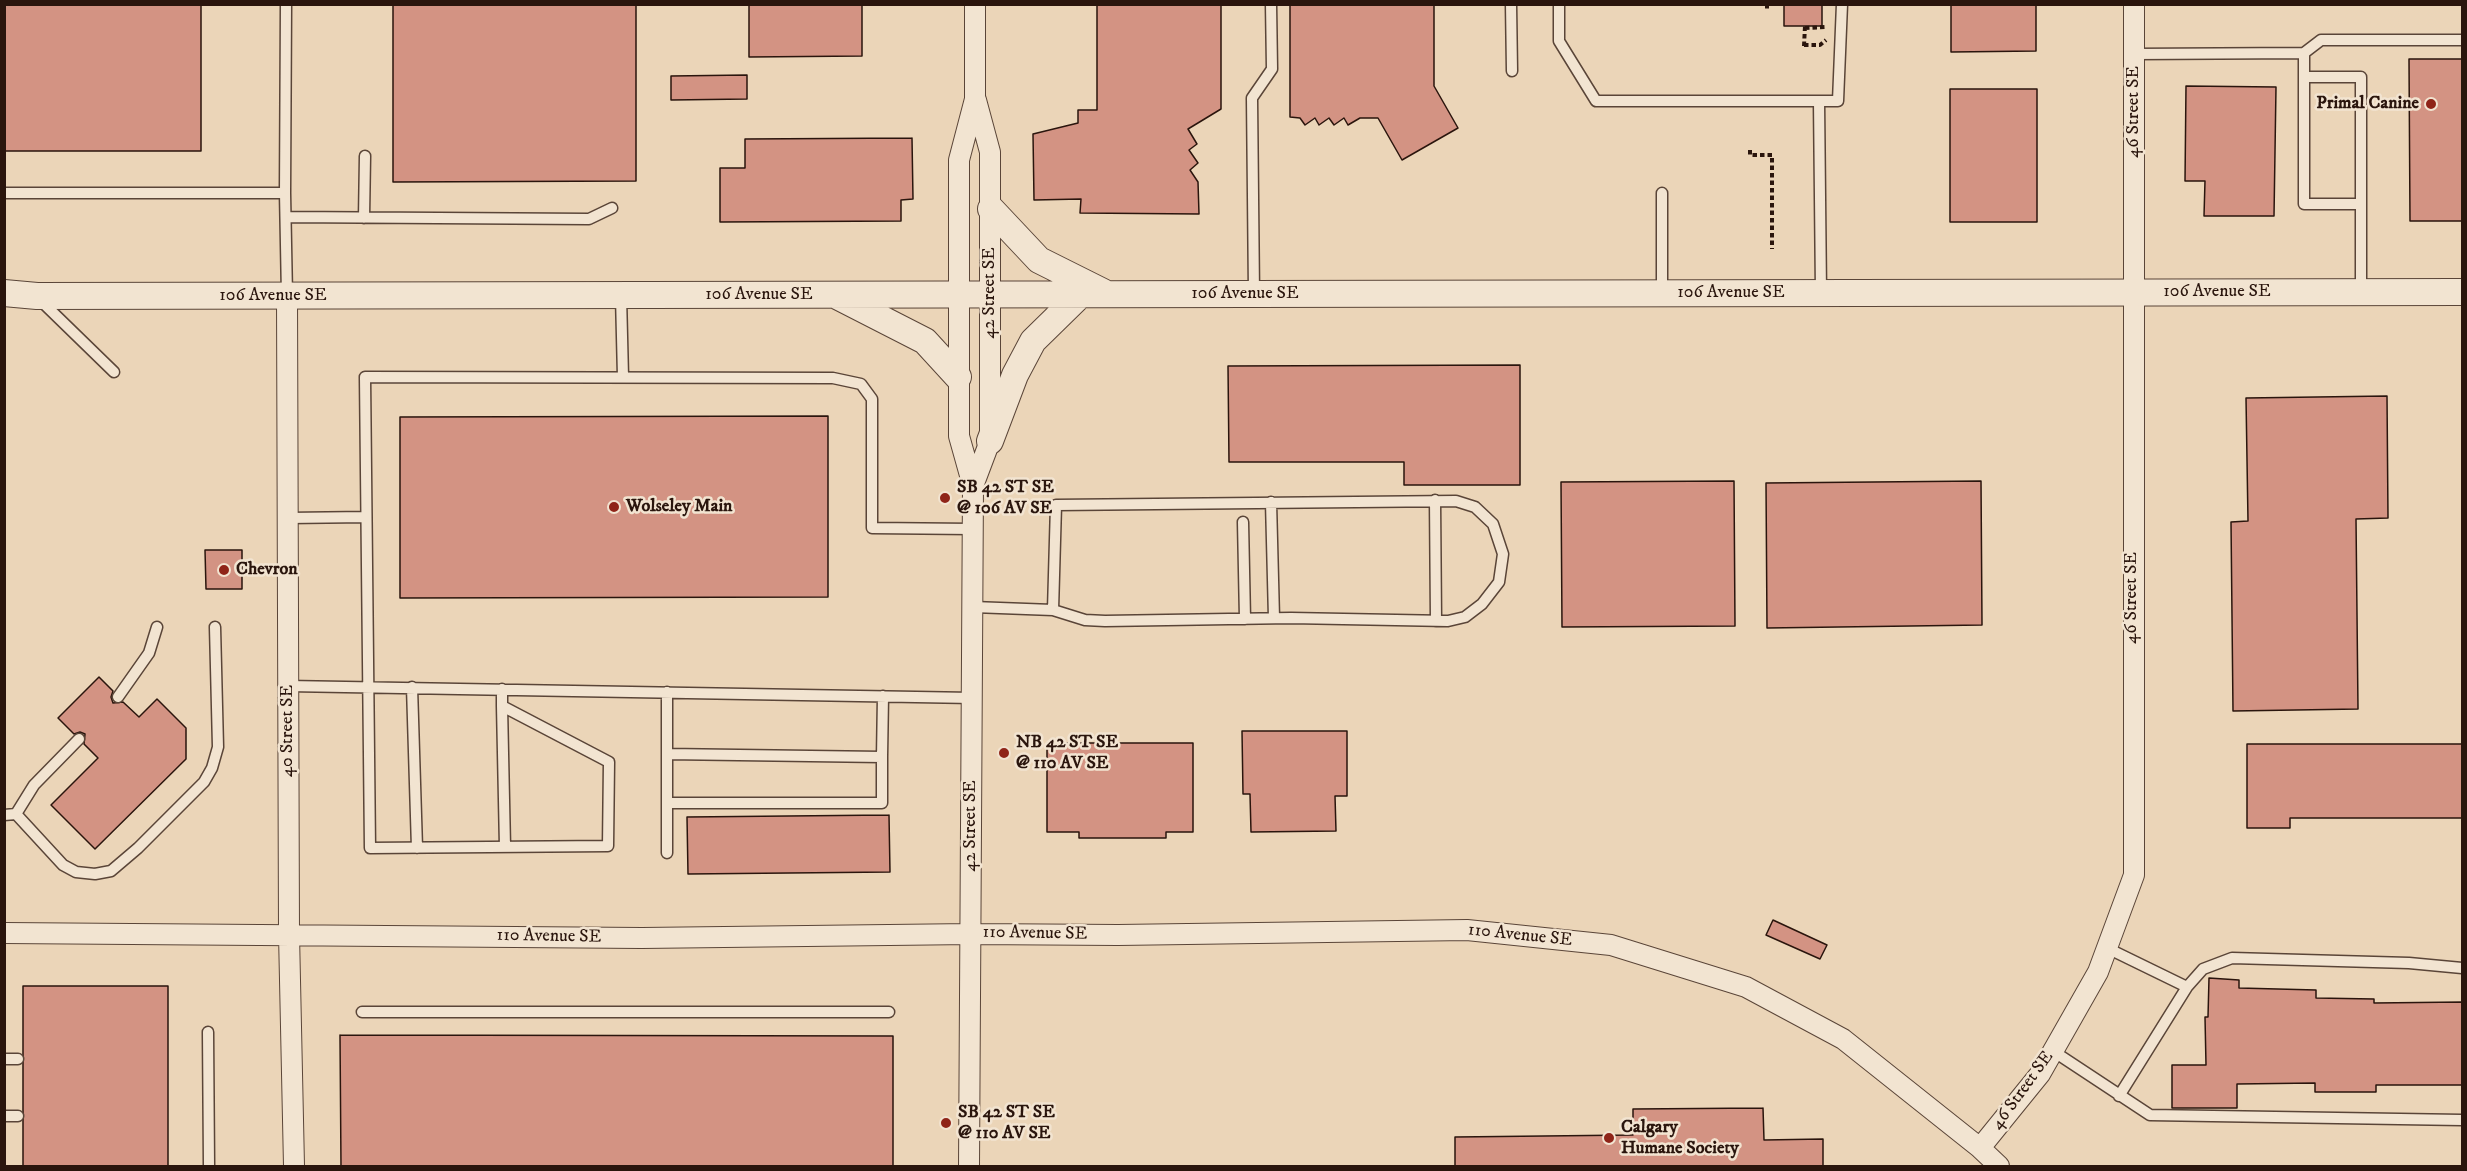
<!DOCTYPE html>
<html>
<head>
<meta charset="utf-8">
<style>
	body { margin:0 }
	#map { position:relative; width:2467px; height:1171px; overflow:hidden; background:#ebd5b8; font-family:"IM FELL DW Pica",serif }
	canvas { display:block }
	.frame { position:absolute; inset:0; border:6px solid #2a150d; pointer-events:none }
</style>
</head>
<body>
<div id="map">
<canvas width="2467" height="1171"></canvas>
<div class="frame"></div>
</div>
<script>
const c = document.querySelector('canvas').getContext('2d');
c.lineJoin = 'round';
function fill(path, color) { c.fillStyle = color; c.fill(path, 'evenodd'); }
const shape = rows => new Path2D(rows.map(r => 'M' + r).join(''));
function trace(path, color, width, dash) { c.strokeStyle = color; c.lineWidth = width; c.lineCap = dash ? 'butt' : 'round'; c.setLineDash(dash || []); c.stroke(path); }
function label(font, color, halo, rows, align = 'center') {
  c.font = font + ' "IM FELL DW Pica",serif'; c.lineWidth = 5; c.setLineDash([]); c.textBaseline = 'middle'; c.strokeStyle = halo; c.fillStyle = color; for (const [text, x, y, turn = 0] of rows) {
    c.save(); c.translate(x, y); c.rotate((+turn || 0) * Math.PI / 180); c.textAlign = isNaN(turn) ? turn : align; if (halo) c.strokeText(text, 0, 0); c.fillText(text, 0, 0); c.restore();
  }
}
const building = shape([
	[4,4,201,4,201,151,4,151,4,4],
	[393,4,636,4,636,181,393,182,393,4],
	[749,4,862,4,862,56,749,57,749,4],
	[1097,4,1221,4,1221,109,1188,129,1197,144,1189,150,1198,163,1190,170,1198,182,1199,214,1080,213,1081,199,1034,200,1033,134,1078,123,1078,110,1097,110,1097,4],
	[1290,4,1434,4,1434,86,1458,128,1402,160,1378,118,1360,118,1348,125,1344,118,1334,125,1329,118,1319,125,1315,118,1305,125,1300,118,1290,117,1290,4],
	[1784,4,1822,4,1822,26,1784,26,1784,4],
	[1951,4,2036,4,2036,51,1951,52,1951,4],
	[2409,59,2463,59,2463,221,2410,221,2409,59],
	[747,75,747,99,671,100,671,76,747,75],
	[2186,86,2276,87,2274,216,2204,216,2205,181,2185,181,2186,86],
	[1950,89,2037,89,2037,222,1950,222,1950,89],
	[912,138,913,199,901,200,901,221,720,222,720,168,745,168,745,139,912,138],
	[1520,365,1520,485,1404,485,1404,462,1229,462,1228,366,1520,365],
	[2387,396,2388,518,2356,519,2358,709,2233,711,2231,522,2248,521,2246,398,2387,396],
	[828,416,828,597,400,598,400,417,828,416],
	[1734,481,1735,626,1562,627,1561,482,1734,481],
	[1981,481,1982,625,1767,628,1766,483,1981,481],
	[205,550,242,550,242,589,206,589,205,550],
	[99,677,113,691,111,697,113,703,123,702,139,717,157,699,186,728,186,759,95,849,51,805,98,758,84,744,85,734,80,732,74,734,58,718,99,677],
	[1242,731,1347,731,1347,796,1335,796,1336,831,1251,832,1250,794,1243,794,1242,731],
	[1047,743,1193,743,1193,832,1166,832,1166,838,1079,838,1079,832,1047,832,1047,743],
	[2247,744,2463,744,2463,818,2290,818,2290,828,2247,828,2247,744],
	[889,815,890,872,688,874,687,817,889,815],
	[1773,920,1827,945,1820,959,1766,935,1773,920],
	[2209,978,2239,980,2239,988,2316,990,2316,998,2374,999,2374,1003,2463,1002,2463,1085,2376,1085,2376,1092,2315,1092,2315,1083,2237,1084,2237,1108,2172,1108,2172,1065,2206,1065,2205,1017,2208,1017,2209,978],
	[23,986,168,986,168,1167,23,1167,23,986],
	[340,1035,893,1036,893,1167,341,1167,340,1035],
	[1763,1108,1764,1140,1823,1139,1823,1167,1455,1167,1455,1137,1633,1135,1633,1109,1763,1108]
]);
fill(building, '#d39383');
trace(building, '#2a150d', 1.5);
const service = shape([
	[1511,4,1512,71],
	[1559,4,1559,41,1596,101,1838,101,1842,4],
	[2304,53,2304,204,2361,204,2361,292],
	[2134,54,2304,53,2321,40,2462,40],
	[2304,77,2361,77,2361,204],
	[1819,101,1821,293],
	[4,193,285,193,287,296],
	[285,193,286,4],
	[1662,193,1662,293],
	[286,217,589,219,612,208],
	[364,218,365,156],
	[1254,294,1252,98,1272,69,1271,4],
	[621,296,623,377],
	[39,299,114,372],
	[1435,500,1436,621],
	[1271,502,1274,618],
	[288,518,366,517],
	[1243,522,1245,619],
	[973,607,1053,610,1085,620,1105,621,1291,618,1448,621,1465,617,1482,604,1499,582,1503,554,1493,524,1475,507,1456,501,1056,505,1053,610],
	[288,686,973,698],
	[412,687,417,848],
	[502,689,502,706,609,762,608,846,370,848,365,377,833,378,861,384,872,399,872,528,973,529],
	[667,692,667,853],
	[118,697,149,653,157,627],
	[502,706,505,847],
	[667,754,882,757,883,696],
	[667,803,882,803,882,757],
	[16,814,34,785,79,739],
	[4,815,16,814,63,865,76,872,95,874,111,871,138,848,204,782,212,768,218,747,215,627],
	[2107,948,2187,987],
	[362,1012,889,1012],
	[208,1032,209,1166],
	[2053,1051,2150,1115,2462,1120],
	[4,1059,18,1059],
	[2119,1096,2187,987,2203,969,2232,958,2409,963,2462,968],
	[4,1116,18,1116]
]);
const minor = shape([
	[287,296,289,934,294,1166],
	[973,486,990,441,990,152,976,100],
	[4,933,642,938,971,934,1118,935,1467,930,1611,945,1746,987,1843,1039,1980,1148,1999,1166],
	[1980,1148,2040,1074,2098,972,2134,875,2134,4],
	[969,1166,973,486,959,436,959,160,975,99,975,4]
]);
const tertiary = shape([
	[991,209,1039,260,1103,292],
	[4,293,37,296,2462,292],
	[837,296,925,341,958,377],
	[990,441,1015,375,1033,341,1080,295]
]);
trace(service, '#5a4538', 13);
trace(minor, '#5a4538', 22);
trace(tertiary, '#5a4538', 28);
trace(shape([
	[1767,4,1767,11],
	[1805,28,1827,27],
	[1804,45,1820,45,1826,40],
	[1804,46,1805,26],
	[1750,150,1750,155,1772,155,1772,249]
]), '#2a150d', 4, [4.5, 3]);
trace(service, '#f2e4d1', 10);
trace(minor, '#f2e4d1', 20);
trace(tertiary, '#f2e4d1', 26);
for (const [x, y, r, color] of [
	[2431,104,6,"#8f2418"],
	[945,498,6,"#8f2418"],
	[614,507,6,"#8f2418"],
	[224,570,6,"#8f2418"],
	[1004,753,6,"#8f2418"],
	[946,1123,6,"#8f2418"],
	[1609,1138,6,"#8f2418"]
]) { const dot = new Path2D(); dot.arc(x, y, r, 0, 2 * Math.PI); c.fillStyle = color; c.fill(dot); trace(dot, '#f2e4d1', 2); }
label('bold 18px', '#2a150d', '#f2e4d1', [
	["Primal Canine",2419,104,"right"],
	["SB 42 ST SE",957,488],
	["@ 106 AV SE",957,509],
	["Wolseley Main",626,507],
	["Chevron",236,570],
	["NB 42 ST SE",1016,743],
	["@ 110 AV SE",1016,764],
	["SB 42 ST SE",958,1113],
	["@ 110 AV SE",958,1134],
	["Calgary",1621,1128],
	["Humane Society",1621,1149]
], 'left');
label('18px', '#2a150d', '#f2e4d1', [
	["46 Street SE",2134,112,-90],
	["106 Avenue SE",2217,292],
	["42 Street SE",990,293,-90],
	["106 Avenue SE",1731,293],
	["106 Avenue SE",1245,294],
	["106 Avenue SE",759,295],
	["106 Avenue SE",273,296],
	["46 Street SE",2132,598,-90],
	["40 Street SE",288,731,-90],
	["42 Street SE",971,826,-90],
	["110 Avenue SE",1035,934,1],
	["110 Avenue SE",1520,936,6],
	["110 Avenue SE",549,937,1],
	["46 Street SE",2023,1091,-54]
]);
</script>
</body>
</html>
